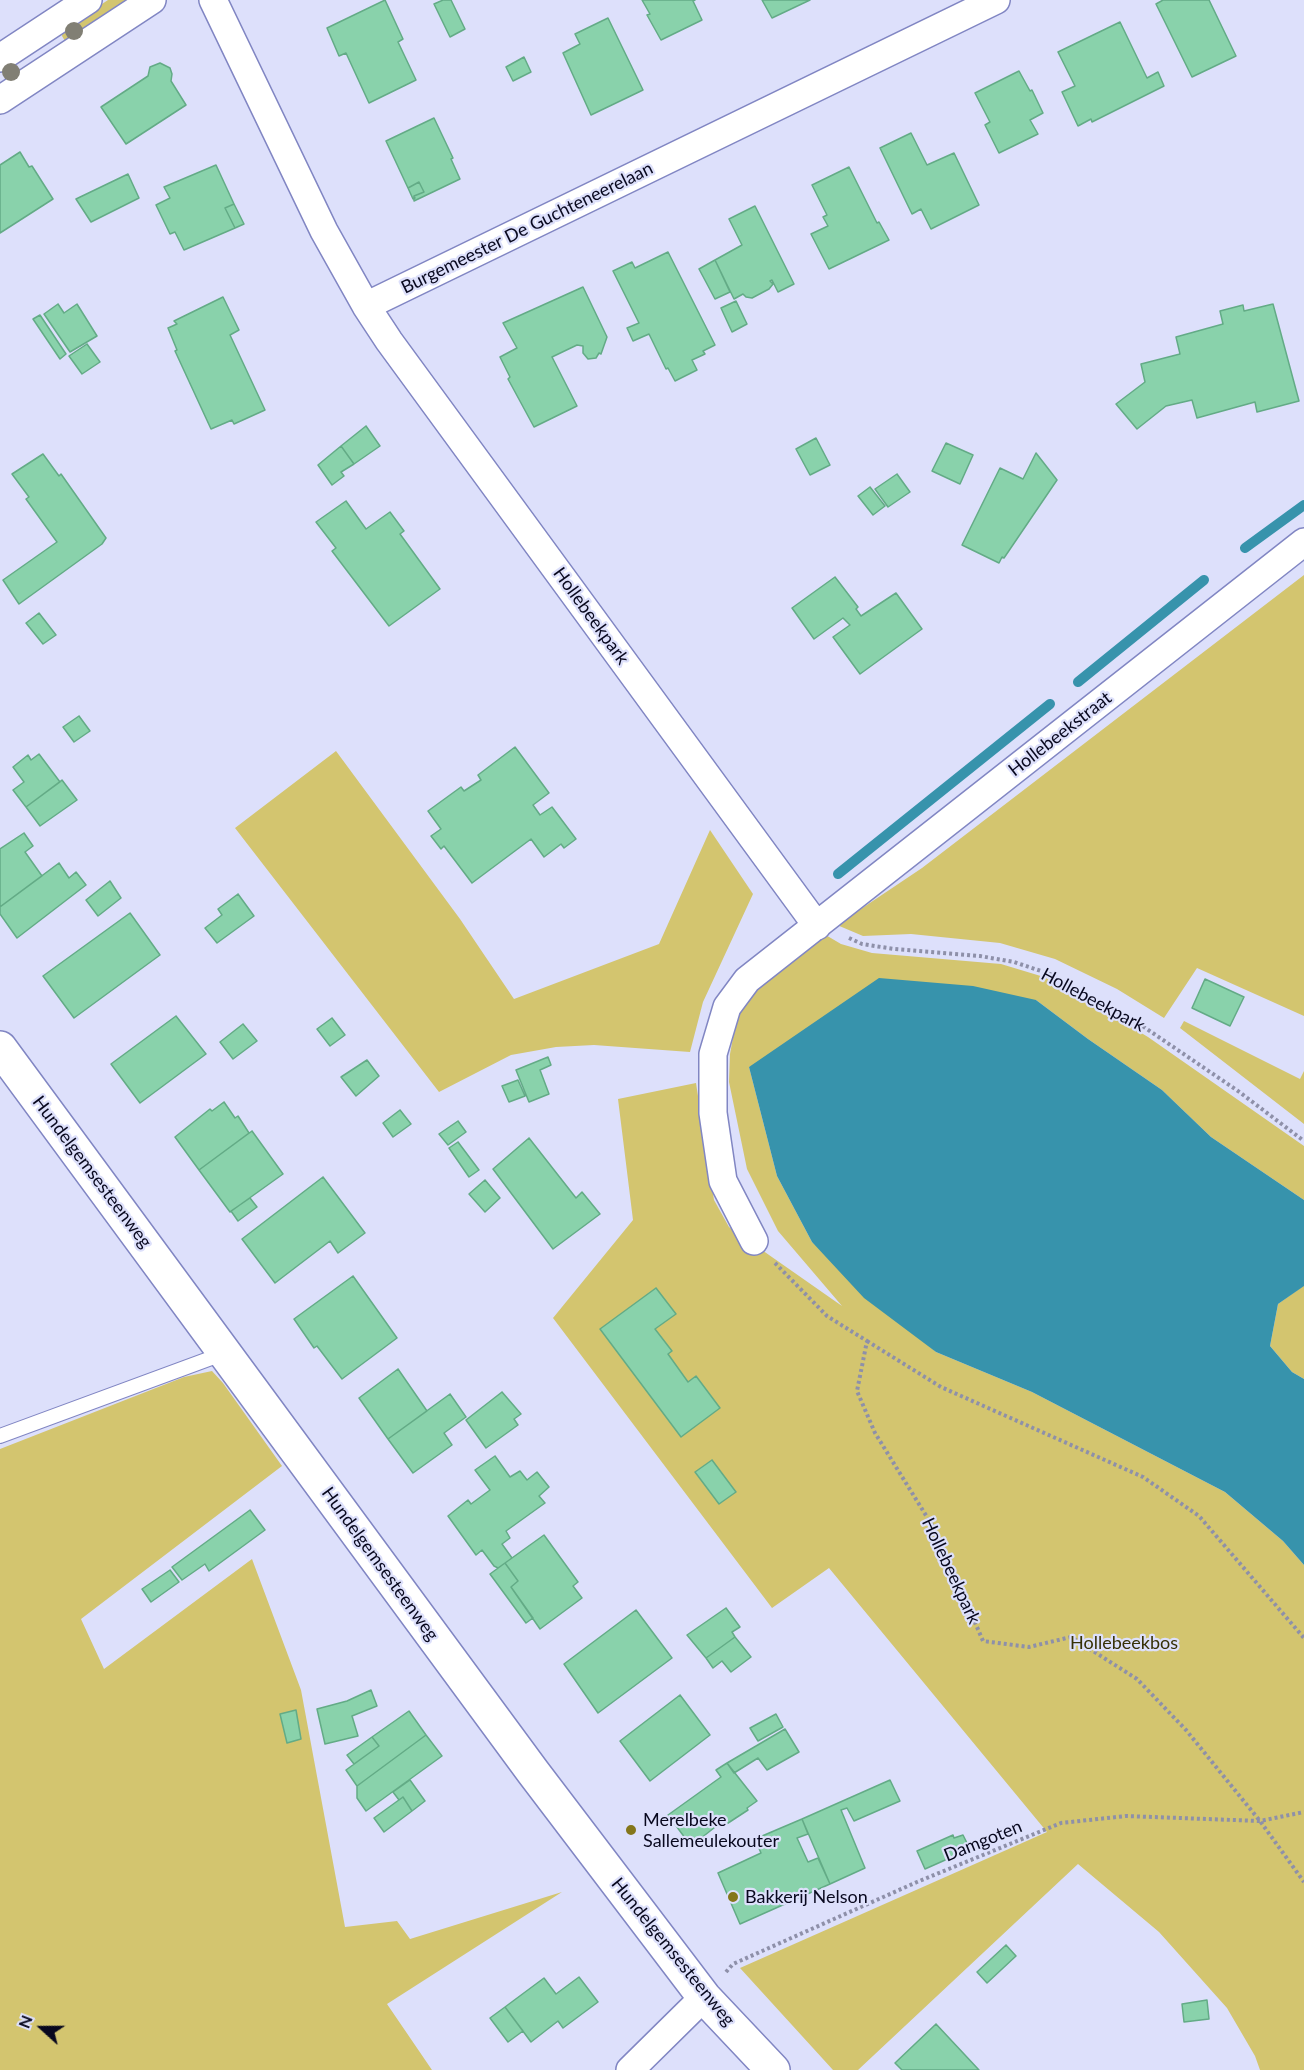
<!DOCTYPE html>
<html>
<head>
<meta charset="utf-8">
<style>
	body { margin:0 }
	#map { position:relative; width:1304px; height:2070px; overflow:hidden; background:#dde0fb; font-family:Lato,sans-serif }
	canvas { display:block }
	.north { position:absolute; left:12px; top:1998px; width:60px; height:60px; -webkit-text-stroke:4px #dde0fb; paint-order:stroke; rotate:291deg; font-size:16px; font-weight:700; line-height:24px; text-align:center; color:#08081e }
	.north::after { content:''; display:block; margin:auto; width:21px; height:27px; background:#08081e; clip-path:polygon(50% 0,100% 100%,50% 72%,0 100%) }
</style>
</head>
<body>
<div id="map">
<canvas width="1304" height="2070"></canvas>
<div class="north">N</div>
</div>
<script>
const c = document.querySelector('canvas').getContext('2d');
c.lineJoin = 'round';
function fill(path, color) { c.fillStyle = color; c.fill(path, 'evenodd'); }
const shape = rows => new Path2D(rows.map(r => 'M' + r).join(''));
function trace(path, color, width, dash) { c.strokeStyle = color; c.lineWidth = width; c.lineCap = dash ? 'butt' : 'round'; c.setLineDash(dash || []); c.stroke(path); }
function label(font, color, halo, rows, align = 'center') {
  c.font = font + ' Lato,sans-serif'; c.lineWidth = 4.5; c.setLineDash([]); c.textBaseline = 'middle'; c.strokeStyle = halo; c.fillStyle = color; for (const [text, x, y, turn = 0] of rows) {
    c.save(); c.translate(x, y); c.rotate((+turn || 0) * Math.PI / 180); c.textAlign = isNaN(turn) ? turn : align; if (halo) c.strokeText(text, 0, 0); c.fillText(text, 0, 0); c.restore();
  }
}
fill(shape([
	[108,0,134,0,68,42,65,41,62,36,63,30],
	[1304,575,1304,1016,1197,968,1164,1018,1117,989,1055,959,1000,943,911,934,863,936,837,925,922,868],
	[336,751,460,919,514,999,659,944,710,830,753,894,703,1002,690,1052,594,1045,556,1047,511,1055,439,1092,235,828],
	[824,934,841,944,872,953,1001,964,1044,977,1080,996,1148,1037,1304,1146,1304,1200,1211,1137,1162,1090,1088,1039,1036,1000,749,1067,777,1176,812,1242,936,1352,1032,1392,1225,1492,1283,1541,1304,1565,1304,2070,1260,2070,1255,2056,1227,2008,1159,1932,1078,1864,858,2070,833,2070,740,1968,1047,1832,829,1568,772,1608,553,1318,633,1220,618,1099,696,1083,714,1200,729,1227,842,1306,778,1231,747,1169,729,1082,730,1054,736,1021,746,997],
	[1184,1021,1300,1079,1304,1071,1304,1124,1180,1028],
	[1303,1286,1304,1286,1304,1379,1292,1372,1270,1346,1278,1304],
	[212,1371,223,1383,282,1466,81,1619,104,1669,252,1559,301,1690,345,1927,397,1921,410,1939,562,1892,387,2004,432,2070,0,2070,0,1449,184,1377]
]), '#d3c56f');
fill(shape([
	[879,978,973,986,1036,1000,1088,1039,1162,1090,1211,1137,1304,1200,1304,1286,1278,1304,1270,1346,1292,1372,1304,1379,1304,1565,1283,1541,1225,1492,1032,1392,936,1352,864,1298,812,1242,777,1176,749,1067]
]), '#3793ac');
trace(shape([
	[1245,548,1304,505],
	[1078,682,1204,580],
	[838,874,1050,704]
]), '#3793ac', 10);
const building = shape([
	[385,0,403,39,398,42,416,80,369,103,346,53,339,56,327,28,385,0],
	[443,0,451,0,465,29,450,37,434,4,443,0],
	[642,0,695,0,693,1,702,20,661,40,647,15,650,14,642,0],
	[762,0,810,0,772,18,762,0],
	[1163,0,1209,0,1236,56,1192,77,1156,4,1163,0],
	[608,18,643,90,591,115,563,53,580,44,575,34,608,18],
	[1120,22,1147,78,1158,72,1164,86,1092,122,1091,119,1078,126,1062,92,1075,86,1058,52,1120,22],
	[524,57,531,72,513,81,506,67,524,57],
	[160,63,170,68,172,74,171,81,186,105,126,144,101,107,148,76,150,67,160,63],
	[1019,71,1030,91,1032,90,1043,113,1030,120,1038,134,999,153,985,125,990,122,975,93,1019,71],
	[434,118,453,158,451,159,460,179,414,201,414,196,424,192,419,182,408,188,386,141,434,118],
	[911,133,927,165,954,153,979,205,931,229,921,209,912,214,880,148,911,133],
	[20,152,29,167,32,166,53,199,0,233,0,165,20,152],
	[216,165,234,204,225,208,235,228,184,250,175,232,170,234,156,205,170,198,164,187,216,165],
	[849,167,877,223,879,222,889,240,829,269,811,234,828,226,823,217,827,215,812,185,849,167],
	[128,174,139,198,91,222,76,199,128,174],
	[419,182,424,192,414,196,415,198,413,199,408,188,419,182],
	[234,204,244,224,235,228,225,208,234,204],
	[755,206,794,284,778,292,772,280,770,281,773,284,769,289,752,298,746,297,743,294,734,299,715,260,742,245,729,219,755,206],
	[668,252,715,345,703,351,705,354,692,360,697,370,675,381,668,368,666,369,649,334,633,341,627,328,639,323,613,271,632,262,635,268,668,252],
	[715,260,730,292,715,299,699,269,715,260],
	[583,287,607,337,601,354,599,353,596,358,588,359,583,353,583,346,577,345,552,357,577,406,534,427,508,379,510,377,500,357,517,348,503,323,583,287],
	[223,297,239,330,230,335,265,410,234,424,232,420,211,429,175,351,177,350,168,328,177,324,174,321,223,297],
	[736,301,747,324,732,332,721,308,736,301],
	[58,304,64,313,77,304,97,336,70,352,44,314,58,304],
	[1273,304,1299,401,1257,412,1255,402,1197,418,1192,400,1166,406,1137,429,1116,404,1145,382,1141,364,1180,354,1176,337,1223,324,1220,311,1243,305,1244,311,1273,304],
	[40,315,66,354,60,359,33,319,40,315],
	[87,344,100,362,82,374,69,356,87,344],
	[366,426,380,446,354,464,341,446,366,426],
	[816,438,830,465,810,475,796,449,816,438],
	[946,443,973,455,960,484,932,471,946,443],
	[341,446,354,464,341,472,344,476,332,485,318,465,341,446],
	[1036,453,1057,480,1004,558,1002,557,999,563,962,545,1000,468,1023,479,1036,453],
	[43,454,59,476,61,474,106,538,102,544,19,604,3,580,57,542,26,499,29,497,12,474,43,454],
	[897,474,910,492,888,507,875,489,897,474],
	[870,487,885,506,873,515,858,496,870,487],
	[346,501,366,529,390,512,404,531,400,534,440,589,389,626,332,551,336,548,316,522,346,501],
	[835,577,858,607,856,609,861,616,896,593,922,629,860,674,833,637,850,625,843,618,814,639,792,608,835,577],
	[39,613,56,635,43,644,26,623,39,613],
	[79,716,90,731,74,742,63,727,79,716],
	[515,747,549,793,533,805,540,815,552,807,576,839,564,848,561,844,544,857,531,839,472,883,444,846,441,849,431,836,441,829,428,811,461,787,464,791,481,780,478,775,515,747],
	[39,754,60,782,26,807,13,790,24,782,13,767,28,755,31,760,39,754],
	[62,780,77,800,40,826,26,807,62,780],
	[24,833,33,846,25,852,42,876,0,907,0,849,24,833],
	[59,863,69,878,76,872,86,885,17,938,0,914,0,907,59,863],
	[110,881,121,898,98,916,86,900,110,881],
	[238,894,254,916,217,943,205,928,222,915,218,909,238,894],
	[130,913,160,955,74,1018,43,976,130,913],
	[1205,979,1244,997,1230,1026,1192,1008,1205,979],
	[176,1016,206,1054,140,1103,111,1064,176,1016],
	[332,1018,345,1035,330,1046,317,1029,332,1018],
	[243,1024,257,1041,233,1059,220,1042,243,1024],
	[548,1057,551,1065,540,1070,549,1094,529,1102,516,1070,548,1057],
	[367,1060,379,1076,356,1096,341,1077,367,1060],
	[518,1080,525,1096,509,1102,502,1086,518,1080],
	[224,1102,235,1118,238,1116,249,1133,199,1170,175,1137,210,1109,212,1111,224,1102],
	[400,1110,411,1124,393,1137,383,1123,400,1110],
	[458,1121,466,1132,448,1145,439,1134,458,1121],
	[252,1131,283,1174,230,1212,199,1170,252,1131],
	[529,1138,576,1198,582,1192,600,1214,553,1249,493,1169,529,1138],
	[458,1142,479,1170,469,1177,449,1148,458,1142],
	[323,1177,365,1233,338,1253,330,1241,275,1283,242,1239,323,1177],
	[485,1180,500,1198,485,1212,469,1194,485,1180],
	[250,1198,257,1207,238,1221,231,1211,250,1198],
	[353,1276,397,1338,342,1379,317,1346,314,1348,294,1319,353,1276],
	[656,1288,676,1314,655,1329,672,1351,668,1354,688,1382,696,1376,720,1408,681,1437,600,1329,656,1288],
	[398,1369,427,1411,388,1439,359,1398,398,1369],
	[502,1392,521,1414,514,1419,518,1425,486,1448,466,1420,502,1392],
	[450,1394,466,1417,444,1433,452,1445,413,1473,388,1439,450,1394],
	[495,1456,510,1477,520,1471,527,1480,537,1472,549,1487,539,1496,545,1503,506,1531,510,1538,502,1544,512,1558,498,1568,494,1566,482,1550,476,1555,448,1516,468,1500,471,1504,490,1490,475,1470,495,1456],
	[712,1460,736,1492,719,1504,695,1472,712,1460],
	[250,1510,265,1530,209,1571,205,1564,182,1580,172,1567,250,1510],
	[544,1535,578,1582,573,1586,582,1598,540,1629,511,1587,518,1581,505,1563,544,1535],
	[505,1563,518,1581,511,1587,533,1618,526,1623,490,1574,505,1563],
	[170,1570,179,1582,151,1602,142,1589,170,1570],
	[726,1608,740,1627,732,1632,735,1637,706,1658,687,1635,726,1608],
	[636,1610,672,1658,598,1713,564,1664,636,1610],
	[735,1637,751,1657,731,1672,722,1661,713,1668,706,1658,735,1637],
	[371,1690,377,1706,352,1716,358,1736,325,1744,317,1709,347,1701,371,1690],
	[680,1695,710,1735,650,1781,620,1741,680,1695],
	[296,1710,301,1739,287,1743,280,1714,296,1710],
	[409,1711,426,1735,357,1786,346,1770,379,1746,372,1737,409,1711],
	[776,1714,783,1727,758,1741,750,1728,776,1714],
	[785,1729,799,1752,767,1770,758,1758,734,1773,727,1763,785,1729],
	[426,1735,442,1756,366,1811,357,1798,357,1786,426,1735],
	[372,1737,379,1746,354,1764,347,1755,372,1737],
	[727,1763,757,1801,747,1808,748,1810,722,1827,719,1824,691,1846,668,1815,721,1777,716,1770,727,1763],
	[410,1780,425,1801,412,1811,403,1797,399,1800,393,1792,410,1780],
	[890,1780,900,1801,854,1821,847,1808,841,1810,865,1868,830,1884,802,1819,890,1780],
	[403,1797,412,1811,384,1832,374,1818,403,1797],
	[802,1819,808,1834,797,1838,808,1862,818,1858,830,1884,740,1924,718,1873,761,1853,755,1839,802,1819],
	[953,1835,954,1838,963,1835,968,1845,959,1849,961,1853,925,1869,917,1851,953,1835],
	[1006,1945,1016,1956,987,1983,977,1972,1006,1945],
	[579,1977,598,2002,563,2028,558,2021,531,2042,505,2007,544,1978,556,1994,579,1977],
	[1207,2000,1209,2019,1184,2022,1182,2004,1207,2000],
	[505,2007,523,2031,508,2042,490,2018,505,2007],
	[936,2024,979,2070,902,2070,895,2063,936,2024]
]);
fill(building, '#89d2ab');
trace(building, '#63ab86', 1.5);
const lane = shape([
	[0,1436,225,1353]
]);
const street = shape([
	[213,0,324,231,366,306,389,341,817,926],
	[0,58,88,0],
	[0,100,152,0],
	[366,306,996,0],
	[754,1241,723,1181,713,1113,713,1054,727,1007,747,980,1304,542],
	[630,2070,704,1997]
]);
const secondary = shape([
	[0,1048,533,1772,704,1997,773,2070]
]);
trace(lane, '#8186c3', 16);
trace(street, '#8186c3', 30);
trace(secondary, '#8186c3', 36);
trace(shape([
	[849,938,862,944,894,949,980,956,1014,962,1050,974,1141,1025,1238,1091,1304,1141],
	[775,1263,827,1316,867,1341,857,1391,875,1433,935,1530,983,1641,1029,1647,1071,1637,1137,1679,1186,1730,1260,1821,1304,1882],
	[867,1341,941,1387,1143,1477,1199,1516,1304,1638],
	[726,1972,733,1964,917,1882,1061,1823,1126,1816,1260,1821,1304,1812]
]), '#8e90a9', 4, [3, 3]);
trace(lane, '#fff', 14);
trace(street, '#fff', 27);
trace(secondary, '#fff', 33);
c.fillStyle = '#817f74';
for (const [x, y] of [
	[74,31],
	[11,72]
]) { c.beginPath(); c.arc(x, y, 9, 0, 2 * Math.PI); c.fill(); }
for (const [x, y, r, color] of [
	[631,1830,6,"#84761a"],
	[733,1897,6,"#84761a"]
]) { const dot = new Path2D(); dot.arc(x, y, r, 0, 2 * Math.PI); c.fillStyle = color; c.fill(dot); trace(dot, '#dde0fb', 2); }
label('18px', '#08081e', '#dde0fb', [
	["Burgemeester De Guchteneerelaan",527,228,-26],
	["Hollebeekpark",591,616,54],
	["Hollebeekstraat",1060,734,-38],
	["Hollebeekpark",1093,1000,28],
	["Hundelgemsesteenweg",92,1172,53],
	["Hundelgemsesteenweg",380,1564,54],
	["Hollebeekpark",951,1571,65],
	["Damgoten",983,1841,-22],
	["Hundelgemsesteenweg",673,1952,51]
]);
label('18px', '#363005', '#dde0fb', [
	["Hollebeekbos",1124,1643]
]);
label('18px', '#08081e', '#dde0fb', [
	["Merelbeke",643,1820],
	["Sallemeulekouter",643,1841],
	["Bakkerij Nelson",745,1897]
], 'left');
</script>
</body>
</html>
